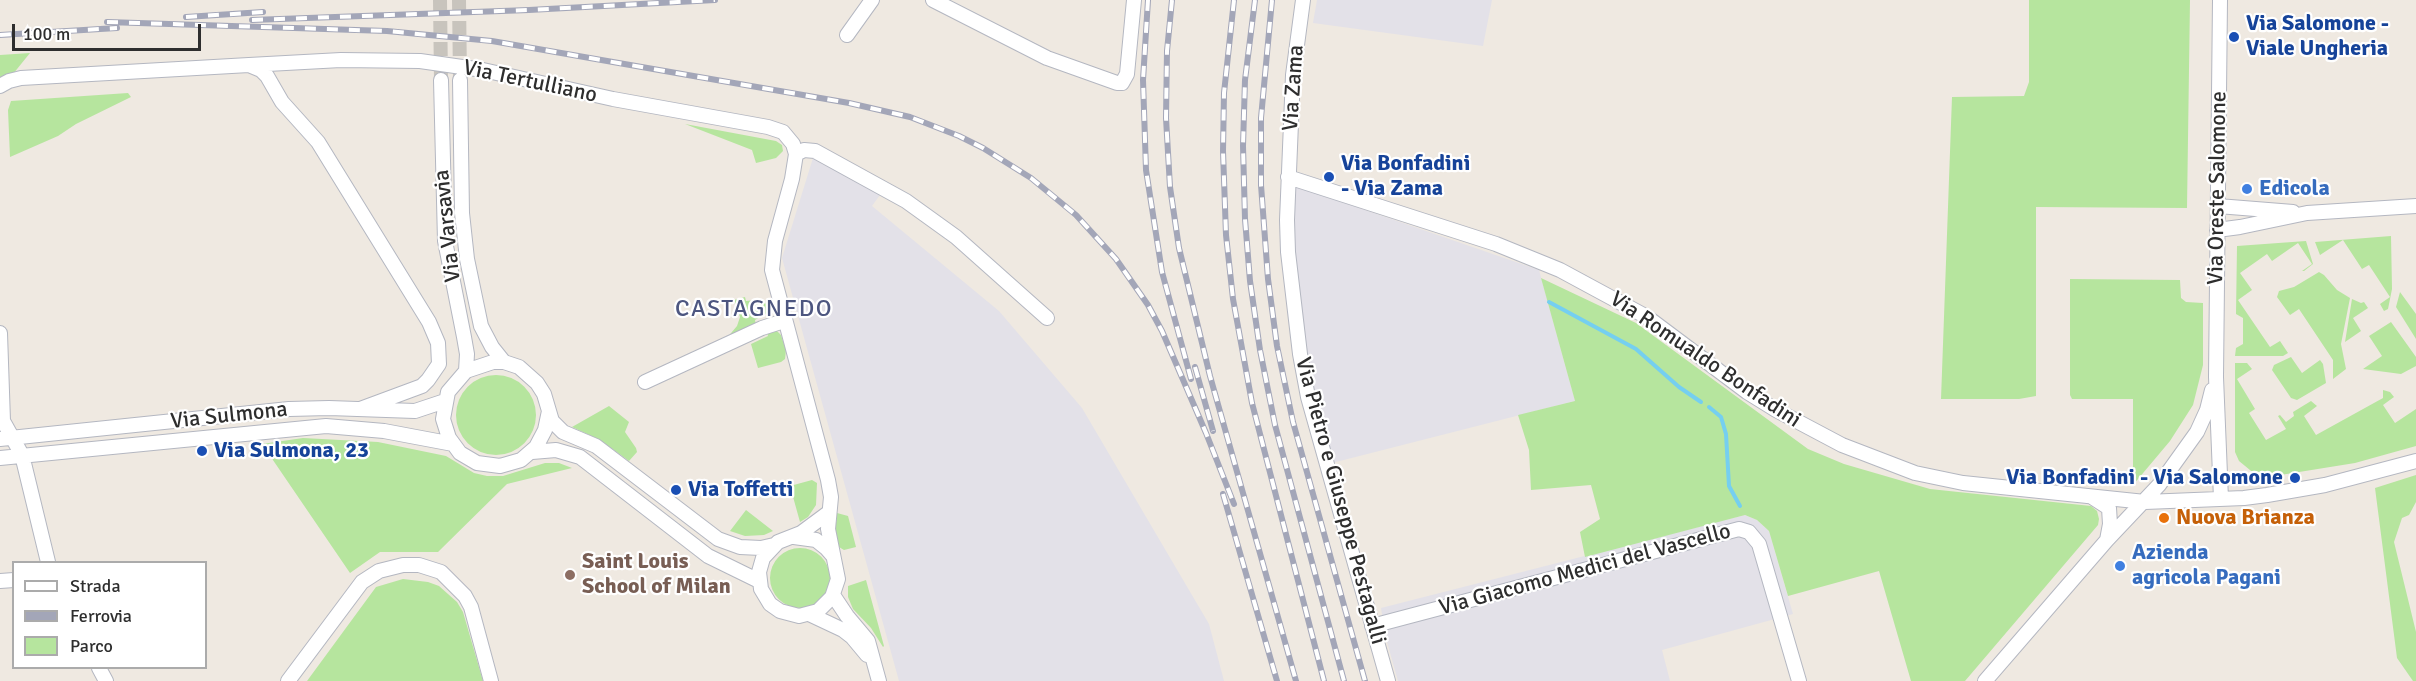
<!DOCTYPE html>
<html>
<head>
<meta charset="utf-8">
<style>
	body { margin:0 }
	#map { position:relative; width:2416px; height:681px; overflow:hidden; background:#efe9e1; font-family:Signika,sans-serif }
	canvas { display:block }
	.legend { position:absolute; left:12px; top:561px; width:195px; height:108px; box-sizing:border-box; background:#fff; border:2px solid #ababab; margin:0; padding:8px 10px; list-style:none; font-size:18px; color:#2e2e2e }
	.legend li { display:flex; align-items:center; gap:12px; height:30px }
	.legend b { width:30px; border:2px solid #ababab }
	.scale { position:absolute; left:12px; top:24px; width:189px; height:27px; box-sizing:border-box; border:3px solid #2e2e2e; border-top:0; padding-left:8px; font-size:18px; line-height:21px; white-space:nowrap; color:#2e2e2e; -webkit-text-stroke:4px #fff; paint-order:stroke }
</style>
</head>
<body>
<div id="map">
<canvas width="2416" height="681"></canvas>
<ul class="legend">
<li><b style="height:8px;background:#fff"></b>Strada</li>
<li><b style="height:8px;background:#a3a6b8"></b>Ferrovia</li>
<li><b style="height:16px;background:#b6e59e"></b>Parco</li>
</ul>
<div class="scale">100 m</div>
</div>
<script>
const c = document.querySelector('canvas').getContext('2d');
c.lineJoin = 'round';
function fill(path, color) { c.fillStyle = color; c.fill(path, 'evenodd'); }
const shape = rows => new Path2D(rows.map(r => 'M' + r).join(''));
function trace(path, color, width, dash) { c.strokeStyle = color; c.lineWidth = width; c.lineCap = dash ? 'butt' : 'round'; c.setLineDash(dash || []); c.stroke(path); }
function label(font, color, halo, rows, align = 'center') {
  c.font = font + ' Signika,sans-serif'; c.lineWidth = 4.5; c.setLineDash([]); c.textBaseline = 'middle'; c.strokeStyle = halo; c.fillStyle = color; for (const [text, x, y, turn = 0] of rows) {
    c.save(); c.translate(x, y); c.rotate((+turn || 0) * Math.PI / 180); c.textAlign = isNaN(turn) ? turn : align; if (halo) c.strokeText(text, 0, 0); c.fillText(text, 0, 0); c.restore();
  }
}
fill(shape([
	[1317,0,1492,0,1483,46,1313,23],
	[813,158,880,195,872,206,999,311,1082,408,1209,624,1224,681,899,681,782,258],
	[1293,185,1539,270,1575,401,1332,463,1313,396,1305,353,1293,253],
	[1745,515,1757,520,1769,531,1793,614,1662,650,1670,681,1398,681,1385,635,1381,608]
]), '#e3e1e8');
fill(shape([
	[2029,0,2190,0,2187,208,2036,207,2036,396,2019,399,1941,399,1952,97,2024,96,2029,82],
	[30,53,13,74,0,78,0,55],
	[128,93,131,97,76,124,58,136,10,157,8,110,11,101],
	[685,124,776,141,782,145,783,151,776,158,756,163,752,150],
	[2391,236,2392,289,2388,309,2384,311,2380,304,2390,297,2369,265,2362,269,2343,240,2320,255,2315,242],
	[2306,241,2313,264,2304,271,2302,271,2312,264,2298,243,2272,261,2267,254,2240,273,2252,290,2238,300,2270,347,2280,341,2288,353,2283,356,2235,356,2236,348,2243,344,2243,318,2236,314,2237,246],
	[2319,272,2324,275,2337,290,2350,298,2341,344,2346,369,2333,379,2333,360,2299,309,2290,315,2277,297,2279,291,2294,287],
	[1541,278,1636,323,1808,449,1844,464,1930,489,2091,506,2097,511,2099,519,2098,525,1965,681,1911,681,1879,571,1788,596,1769,531,1757,520,1745,515,1585,557,1580,532,1600,519,1591,485,1531,490,1529,450,1518,415,1575,401],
	[2070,279,2180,280,2181,298,2186,302,2203,303,2203,365,2193,405,2170,441,2133,485,2133,399,2072,399,2070,395],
	[2400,292,2416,314,2416,339,2396,307],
	[745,297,746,301,756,300,767,304,770,311,755,320,756,325,726,339,737,326,740,317,734,300],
	[2352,299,2361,303,2364,302,2368,308,2353,318,2361,331,2345,342],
	[2391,322,2416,357,2416,366,2401,374,2363,369,2382,356,2369,336],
	[776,330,781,335,786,350,785,359,781,362,758,368,751,344,768,336,767,332],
	[2291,357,2302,373,2320,360,2323,364,2326,383,2297,400,2291,398,2272,370,2274,365],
	[2235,363,2247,363,2252,369,2237,379,2255,409,2249,413,2266,440,2286,429,2278,416,2280,415,2286,422,2294,416,2293,412,2311,401,2317,406,2304,416,2316,435,2383,398,2383,390,2390,392,2394,397,2383,405,2395,423,2416,409,2416,446,2355,463,2268,477,2256,475,2239,461,2235,452],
	'456 415a40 40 0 1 1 80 0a40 40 0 1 1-80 0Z',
	[609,406,629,422,625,432,636,448,637,452,629,461,600,440,572,427],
	[303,438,378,442,446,456,474,473,487,476,503,476,545,463,559,463,572,468,507,484,438,552,380,552,350,573,262,444],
	[2416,475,2416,502,2409,515,2402,518,2394,542,2416,632,2416,681,2413,681,2397,658,2375,488],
	[812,480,817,483,816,505,808,517,800,522,790,486],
	[746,510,773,531,764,535,745,536,730,531],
	[837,513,848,516,856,547,844,550,839,547,835,534],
	'770 578a30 30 0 1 1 60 0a30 30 0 1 1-60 0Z',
	[403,579,428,582,439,586,457,602,463,612,483,681,307,681,376,587],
	[866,580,884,646,883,647,871,628,853,609,848,597,848,586]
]), '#b6e59e');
trace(shape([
	[1549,302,1636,349,1679,387,1701,402],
	[1709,407,1721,417,1726,434,1729,486,1740,506]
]), '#75cff0', 4);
trace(shape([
	[440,0,441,80],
	[459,0,460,78]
]), '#c8c4bd', 14, [14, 7]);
const minor = shape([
	[933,0,1047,58,1117,83,1122,83,1127,74,1134,0],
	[1303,0,1293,75,1287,220,1288,252,1300,354,1308,397,1388,681],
	[2220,0,2216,377,2221,499],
	[847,35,872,0],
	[249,65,261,70,267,76,282,102,318,142,429,322,438,343,439,364,428,380,422,386,360,409],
	[441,80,445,241,464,337,467,354,466,371],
	[460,80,462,213,467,259,481,326,492,347,504,362],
	[0,86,9,81,21,78,249,65,341,60,420,61,483,70,613,99,768,127,783,132,793,144,796,154,792,179,775,241,772,270,828,480,831,497,828,529,838,579,832,597,818,611,799,616,780,611,770,604,761,589,759,572,763,558,778,542,801,533,828,513],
	[796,154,804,150,815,151,906,201,956,237,1047,318],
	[1288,177,1496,244,1560,270,1647,317,1747,392,1776,410,1842,445,1915,473,1963,483,2145,502,2244,498,2267,495,2325,485,2416,461],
	[2218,206,2293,212],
	[2217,230,2240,227,2307,213,2416,206],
	[0,333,3,421,22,455,48,562],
	[645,382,762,328,784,321],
	[549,411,545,430,536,447,521,460,500,466,477,463,460,453,449,438,443,419,448,392,466,371,493,362,504,362,519,367,537,383,544,394,552,421,563,432,596,446,718,539,740,547,761,548,774,545],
	[0,439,289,409,329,408,415,411,445,401],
	[532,452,556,450,580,457,708,556,759,581],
	[0,458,326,426,384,431,453,444],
	[2092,497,2109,508,2110,524,2107,540],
	[794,537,816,540,826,548,833,556],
	[0,581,14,580],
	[833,595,847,616,868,641,879,681],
	[809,614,843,630,852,637,867,655],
	[1372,626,1739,529,1749,532,1759,544,1799,681],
	[99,668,106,681],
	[288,681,362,582,379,571,403,565,419,565,441,572,465,596,471,607,491,681],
	[1985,681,2107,540,2159,485,2197,432,2207,410,2212,390]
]);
trace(minor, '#b4b7c1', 16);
trace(minor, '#fff', 14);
const rail = shape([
	[1148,0,1143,80,1146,170,1162,272,1191,379],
	[1172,0,1167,51,1166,118,1170,187,1179,248,1210,376,1296,681],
	[1234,0,1224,93,1223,151,1226,235,1233,299,1252,403,1324,681],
	[1255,0,1245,80,1243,146,1245,219,1250,281,1260,350,1275,425,1344,681],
	[1272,0,1261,118,1261,185,1268,279,1277,346,1293,422,1365,681],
	[186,17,263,12],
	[252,20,529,10,715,0],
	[107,22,387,31,492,41,849,103,910,117,959,136,983,148,1031,178,1076,215,1116,259,1148,305,1162,331,1206,433,1234,504],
	[0,35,117,28],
	[1195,367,1213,431],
	[1223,494,1277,681]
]);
trace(rail, '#a3a6b8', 6);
trace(rail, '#fff', 4, [11]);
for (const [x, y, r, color] of [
	[2234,37,6,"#1a4fb4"],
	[1329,177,6,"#1a4fb4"],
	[2247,189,6,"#3f7fe0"],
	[202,451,6,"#1a4fb4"],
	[2295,478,6,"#1a4fb4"],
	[676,490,6,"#1a4fb4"],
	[2164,518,6,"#e8710a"],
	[2120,566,6,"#3f7fe0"],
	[570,575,6,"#8d6e63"]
]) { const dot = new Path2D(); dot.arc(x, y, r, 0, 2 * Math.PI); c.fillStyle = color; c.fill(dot); trace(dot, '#fff', 2); }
label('bold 22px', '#164399', '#fff', [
	["Via Salomone -",2246,24],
	["Viale Ungheria",2246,49],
	["Via Bonfadini",1341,164],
	["- Via Zama",1341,189],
	["Via Sulmona, 23",214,451],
	["Via Bonfadini - Via Salomone",2283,478,"right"],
	["Via Toffetti",688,490]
], 'left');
label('22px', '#2e2e2e', '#fff', [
	["Via Tertulliano",530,82,12],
	["Via Zama",1294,88,-86],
	["Via Oreste Salomone",2218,188,-89],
	["Via Varsavia",448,226,-96],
	["Via Romualdo Bonfadini",1705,360,34],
	["Via Sulmona",229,416,-6],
	["Via Pietro e Giuseppe Pestagalli",1340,501,75],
	["Via Giacomo Medici del Vascello",1585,570,-15]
]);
label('bold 22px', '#366cbe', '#fff', [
	["Edicola",2259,189],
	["Azienda",2132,553],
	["agricola Pagani",2132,578]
], 'left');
label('bold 22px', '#c56008', '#fff', [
	["Nuova Brianza",2176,518]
], 'left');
label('bold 22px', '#785e54', '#fff', [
	["Saint Louis",582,562],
	["School of Milan",582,587]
], 'left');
c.letterSpacing = '1.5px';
label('24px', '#4d5680', '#fff', [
	["CASTAGNEDO",754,310]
]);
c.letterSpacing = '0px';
</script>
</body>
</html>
